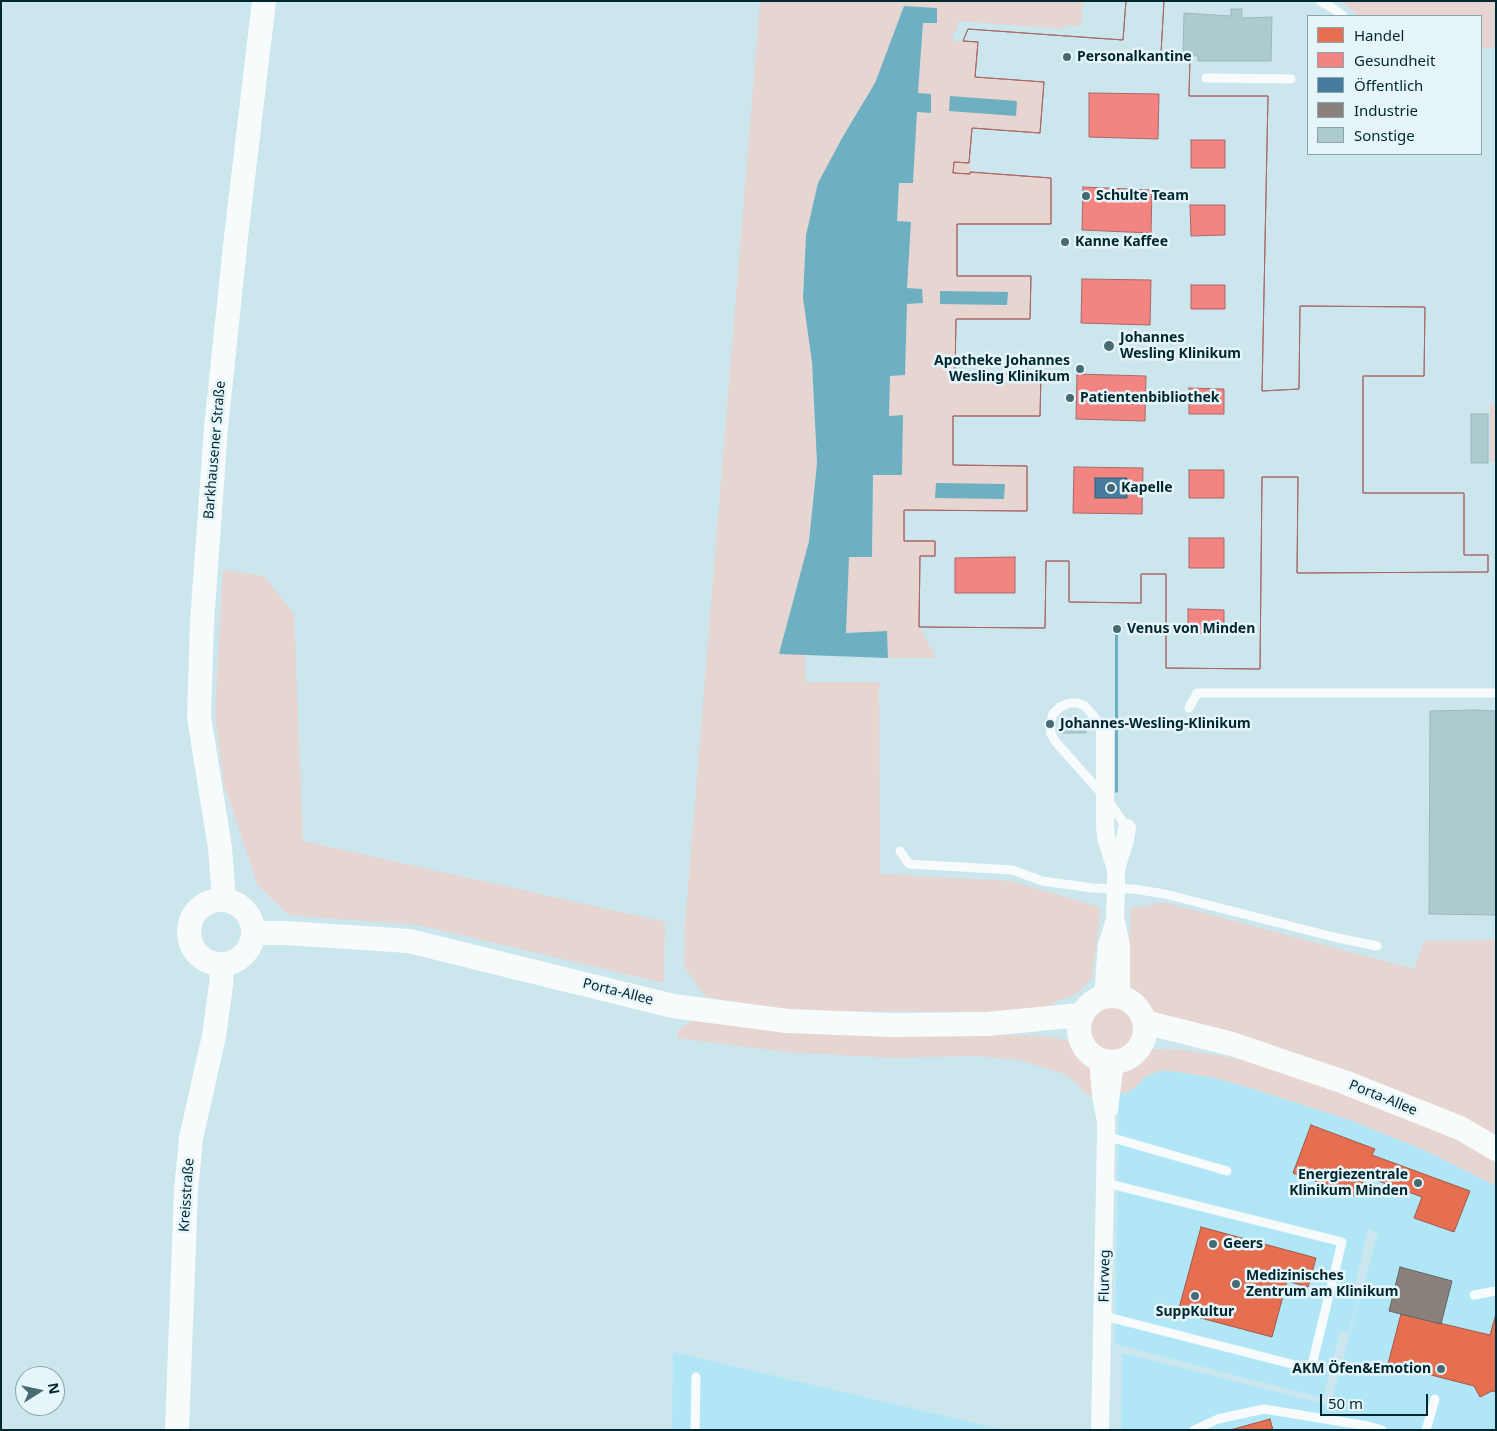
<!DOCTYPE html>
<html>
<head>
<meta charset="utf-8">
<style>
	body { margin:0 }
	#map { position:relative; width:1497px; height:1431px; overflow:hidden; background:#cce6ee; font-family:"Noto Sans",sans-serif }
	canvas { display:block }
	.frame { position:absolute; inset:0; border:2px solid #002730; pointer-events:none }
	.legend { position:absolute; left:1307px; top:15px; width:175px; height:140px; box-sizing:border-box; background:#e5f5f9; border:1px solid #89a3a9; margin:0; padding:6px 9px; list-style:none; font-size:15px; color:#002730 }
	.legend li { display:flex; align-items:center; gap:10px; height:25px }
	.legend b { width:25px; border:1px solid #89a3a9 }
	.north { position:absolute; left:15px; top:1366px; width:50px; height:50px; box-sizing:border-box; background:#e5f5f9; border:1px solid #89a3a9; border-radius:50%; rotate:80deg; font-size:14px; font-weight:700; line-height:20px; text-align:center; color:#002730 }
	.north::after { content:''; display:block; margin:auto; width:18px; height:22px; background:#476a72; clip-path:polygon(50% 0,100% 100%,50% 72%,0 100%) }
	.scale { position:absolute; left:1320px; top:1394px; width:108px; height:22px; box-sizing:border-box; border:2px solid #002730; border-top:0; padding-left:6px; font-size:15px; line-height:18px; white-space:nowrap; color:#002730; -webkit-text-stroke:4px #e5f5f9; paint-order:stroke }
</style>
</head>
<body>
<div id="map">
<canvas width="1497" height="1431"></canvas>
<div class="frame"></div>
<ul class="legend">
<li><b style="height:14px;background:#e76f51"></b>Handel</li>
<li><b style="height:14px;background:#f28482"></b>Gesundheit</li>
<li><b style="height:14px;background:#457b9d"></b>Öffentlich</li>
<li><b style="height:14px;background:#8a817c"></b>Industrie</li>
<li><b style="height:14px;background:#adcacf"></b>Sonstige</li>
</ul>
<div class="north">N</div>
<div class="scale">50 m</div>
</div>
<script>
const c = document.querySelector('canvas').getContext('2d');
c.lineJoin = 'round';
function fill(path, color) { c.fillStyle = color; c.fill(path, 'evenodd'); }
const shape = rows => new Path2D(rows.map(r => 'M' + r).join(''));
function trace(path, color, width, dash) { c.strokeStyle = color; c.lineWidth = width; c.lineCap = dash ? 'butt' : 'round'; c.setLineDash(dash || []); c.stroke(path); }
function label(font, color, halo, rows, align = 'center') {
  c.font = font + ' "Noto Sans",sans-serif'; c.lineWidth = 5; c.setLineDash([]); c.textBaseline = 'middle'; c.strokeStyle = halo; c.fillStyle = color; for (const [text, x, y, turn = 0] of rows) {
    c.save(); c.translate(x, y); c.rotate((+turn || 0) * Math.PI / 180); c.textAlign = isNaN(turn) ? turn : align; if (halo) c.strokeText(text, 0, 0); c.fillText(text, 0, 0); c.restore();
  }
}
fill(shape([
	[1159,1071,1172,1071,1215,1078,1250,1088,1350,1120,1424,1150,1496,1186,1496,1430,1121,1430,1122,1353,1330,1405,1378,1233,1368,1229,1354,1289,1360,1291,1349,1332,1340,1331,1323,1398,1115,1344,1119,1093,1137,1086,1145,1077],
	[673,1352,1004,1430,672,1430]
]), '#b1e6f6');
fill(shape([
	[760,1,1083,1,1081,26,1066,25,1065,29,958,21,957,31,953,31,953,41,978,42,975,77,1044,82,1040,133,972,128,969,163,970,172,1051,178,1051,224,957,224,957,276,1031,276,1030,319,956,319,955,373,1041,374,1040,416,953,416,953,465,1027,466,1027,511,904,510,904,541,935,541,935,556,920,556,919,626,936,658,888,658,886,631,846,633,848,556,872,557,873,475,902,475,903,416,889,416,890,376,905,375,907,304,923,303,907,288,911,223,897,221,899,183,913,183,917,112,931,113,931,94,918,93,923,23,937,8,904,6,875,83,842,138,818,183,806,235,803,298,812,362,817,463,809,541,779,653,805,655,806,682,879,682,880,874,1011,881,1099,907,1100,915,1092,977,1080,991,1072,996,1054,1002,1055,1012,790,1011,706,997,684,967,685,924],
	[1341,1,1496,1,1496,48,1481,48,1481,16,1359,16],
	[1490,404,1496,404,1496,462,1490,462],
	[223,570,264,576,294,614,303,841,665,922,664,983,419,925,289,915,258,886,224,785,215,714],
	[1163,902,1414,969,1424,941,1496,940,1496,1140,1150,1014,1127,988,1125,982,1130,930,1130,908,1140,907],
	'1089 1029a23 23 0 1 1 46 0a23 23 0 1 1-46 0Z',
	[697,1017,933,1033,1047,1036,1065,1040,1074,1043,1084,1054,1091,1065,1096,1096,1090,1097,1067,1075,1020,1060,974,1056,894,1058,787,1052,677,1038,678,1031],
	[1156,1049,1185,1050,1246,1060,1314,1080,1450,1135,1496,1158,1496,1186,1424,1150,1350,1120,1250,1088,1215,1078,1172,1071,1159,1071,1145,1077,1137,1086,1127,1093,1119,1093,1120,1073,1125,1067,1143,1052]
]), '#e6d5d0');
fill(shape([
	[904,6,937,8,937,23,923,23,918,93,931,94,931,113,917,112,913,183,899,183,897,221,911,222,907,288,922,289,923,303,907,304,905,375,890,376,889,416,903,415,902,475,873,475,872,557,849,557,846,633,887,631,888,658,779,654,809,541,817,463,812,362,803,298,806,235,818,183,842,138,875,83],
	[950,96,1017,101,1016,116,949,111],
	[940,291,1008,292,1007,305,940,304],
	[936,483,1005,484,1004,499,935,498],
	[1116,623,1120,624,1123,629,1121,633,1118,635,1118,792,1115,793,1115,635,1111,630,1111,627]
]), '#6eafc2');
const shops = shape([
	[1311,1125,1375,1149,1372,1155,1470,1191,1454,1232,1414,1218,1422,1197,1365,1176,1357,1197,1293,1173,1311,1125],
	[1201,1227,1316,1258,1308,1287,1287,1281,1272,1337,1178,1312,1201,1227],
	[1401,1314,1490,1335,1496,1314,1496,1392,1492,1391,1480,1397,1474,1386,1388,1364,1401,1314],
	[1270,1419,1273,1430,1230,1430,1270,1419]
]);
fill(shops, '#e76f51');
trace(shops, '#a25947', 1);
const health = shape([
	[1126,1,1164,1,1161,53,1190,55,1189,96,1268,96,1262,391,1299,389,1300,306,1425,307,1424,376,1363,376,1363,493,1464,493,1464,555,1488,555,1488,572,1297,573,1298,477,1262,477,1260,669,1166,668,1166,574,1141,574,1141,603,1069,602,1069,561,1046,561,1045,628,919,627,920,556,935,556,935,541,904,541,904,510,1027,511,1027,466,953,465,953,416,1040,416,1041,374,955,373,956,319,1030,319,1031,276,957,276,957,224,1051,224,1051,178,970,172,970,174,953,173,954,162,969,163,972,128,1040,133,1044,82,975,77,978,42,963,41,968,29,1123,40,1126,1],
	[1089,93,1159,94,1158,139,1089,137,1089,93],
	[1191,140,1225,140,1225,168,1191,168,1191,140],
	[1083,187,1152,190,1151,233,1082,230,1083,187],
	[1190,205,1225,205,1225,235,1191,236,1190,205],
	[1082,279,1151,280,1150,325,1081,323,1082,279],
	[1191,285,1225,285,1225,309,1191,309,1191,285],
	[1077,374,1146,376,1145,421,1076,419,1077,374],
	[1189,388,1224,389,1224,414,1189,414,1189,388],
	[1074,467,1143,468,1142,514,1073,513,1074,467],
	[1189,470,1224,470,1224,498,1189,498,1189,470],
	[1189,538,1224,538,1224,568,1189,568,1189,538],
	[1015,557,1015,593,955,593,955,558,1015,557],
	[1188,609,1224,610,1224,634,1188,633,1188,609],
	[1126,1,1164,1,1161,53,1190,55,1189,96,1268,96,1262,391,1299,389,1300,306,1425,307,1424,376,1363,376,1363,493,1464,493,1464,555,1488,555,1488,572,1297,573,1298,477,1262,477,1260,669,1166,668,1166,574,1141,574,1141,603,1069,602,1069,561,1046,561,1045,628,919,627,920,556,935,556,935,541,904,541,904,510,1027,511,1027,466,953,465,953,416,1040,416,1041,374,955,373,956,319,1030,319,1031,276,957,276,957,224,1051,224,1051,178,970,172,970,174,953,173,954,162,969,163,972,128,1040,133,1044,82,975,77,978,42,963,41,968,29,1123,40,1126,1]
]);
fill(health, '#f28482');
trace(health, '#a96869', 1);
const public = shape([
	[1095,478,1127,478,1127,498,1095,498,1095,478]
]);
fill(public, '#457b9d');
trace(public, '#30627c', 1);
const industry = shape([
	[1400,1267,1452,1281,1441,1324,1389,1311,1400,1267]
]);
fill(industry, '#8a817c');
trace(industry, '#616665', 1);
const building = shape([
	[1231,9,1242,9,1242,18,1272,17,1271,61,1198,61,1198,56,1183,55,1184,13,1231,16,1231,9],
	[1471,414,1488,414,1488,463,1471,463,1471,414],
	[1474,710,1496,711,1496,915,1429,914,1430,711,1474,710],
	[1061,724,1086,724,1086,733,1061,733,1061,724]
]);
fill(building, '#adcacf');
trace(building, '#9ab8bc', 1);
trace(shape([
	[1320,1,1334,9,1343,16],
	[1206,78,1291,79],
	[1189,708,1197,693,1496,693],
	[1105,732,1092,714,1085,706,1078,703,1070,703,1060,707,1053,714,1050,724,1051,734,1055,741,1110,803,1127,828],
	[900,851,909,864,1012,870,1043,881,1092,888,1133,889,1165,894,1338,938,1377,946],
	[1106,1136,1227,1171],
	[1474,1295,1496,1291],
	[1104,1316,1311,1369,1342,1242,1106,1183],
	[695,1430,696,1377],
	[1194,1430,1218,1419,1264,1409,1368,1426,1382,1430],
	[1426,1430,1435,1399]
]), '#f7fbfc', 9);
trace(shape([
	[1105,732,1105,824,1106,838,1116,869],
	[1103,996,1107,945,1115,920],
	[1121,997,1121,946,1115,917,1116,888,1116,869,1125,840,1127,828],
	[1098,1059,1101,1095,1106,1122,1106,1136,1100,1430],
	[1109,1110,1115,1062]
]), '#f7fbfc', 18);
trace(shape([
	[224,899,220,848,199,717,202,622,216,428,236,237,264,1],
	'189 932a32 32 0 1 1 64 0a32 32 0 1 1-64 0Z',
	[254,933,286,933,409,941,673,1006,787,1021,891,1025,987,1024,1081,1015],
	'1079 1029a33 33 0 1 1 66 0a33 33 0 1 1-66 0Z',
	[1144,1022,1232,1044,1344,1082,1460,1128,1496,1149],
	[177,1430,186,1190,191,1138,214,1036,221,985,222,964]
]), '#f7fbfc', 24);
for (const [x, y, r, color] of [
	[1067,57,5,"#476a72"],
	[1086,196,5,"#476a72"],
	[1065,242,5,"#476a72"],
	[1109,346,6,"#476a72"],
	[1080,369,5,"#476a72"],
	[1070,398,5,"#476a72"],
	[1111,488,5,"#476a72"],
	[1117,629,5,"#476a72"],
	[1050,724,5,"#476a72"],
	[1418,1183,5,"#476a72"],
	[1213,1244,5,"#476a72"],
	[1236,1284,5,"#476a72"],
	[1195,1296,5,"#476a72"],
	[1441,1369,5,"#476a72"]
]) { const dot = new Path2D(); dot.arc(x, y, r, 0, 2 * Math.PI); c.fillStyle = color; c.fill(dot); trace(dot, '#e5f5f9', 2); }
label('bold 14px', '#002730', '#e5f5f9', [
	["Personalkantine",1077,57],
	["Schulte Team",1096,196],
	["Kanne Kaffee",1075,242],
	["Johannes",1120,338],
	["Wesling Klinikum",1120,354],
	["Apotheke Johannes",1070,361,"right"],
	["Wesling Klinikum",1070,377,"right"],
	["Patientenbibliothek",1080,398],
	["Kapelle",1121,488],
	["Venus von Minden",1127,629],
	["Johannes-Wesling-Klinikum",1060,724],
	["Energiezentrale",1408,1175,"right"],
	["Klinikum Minden",1408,1191,"right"],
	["Geers",1223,1244],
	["Medizinisches",1246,1276],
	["Zentrum am Klinikum",1246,1292],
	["SuppKultur",1195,1312,"center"],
	["AKM Öfen&Emotion",1431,1369,"right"]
], 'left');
label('14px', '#002730', '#e5f5f9', [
	["Barkhausener Straße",215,450,-85],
	["Porta-Allee",618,992,14],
	["Porta-Allee",1383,1098,22],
	["Kreisstraße",187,1195,-86],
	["Flurweg",1105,1276,-89]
]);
</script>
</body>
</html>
